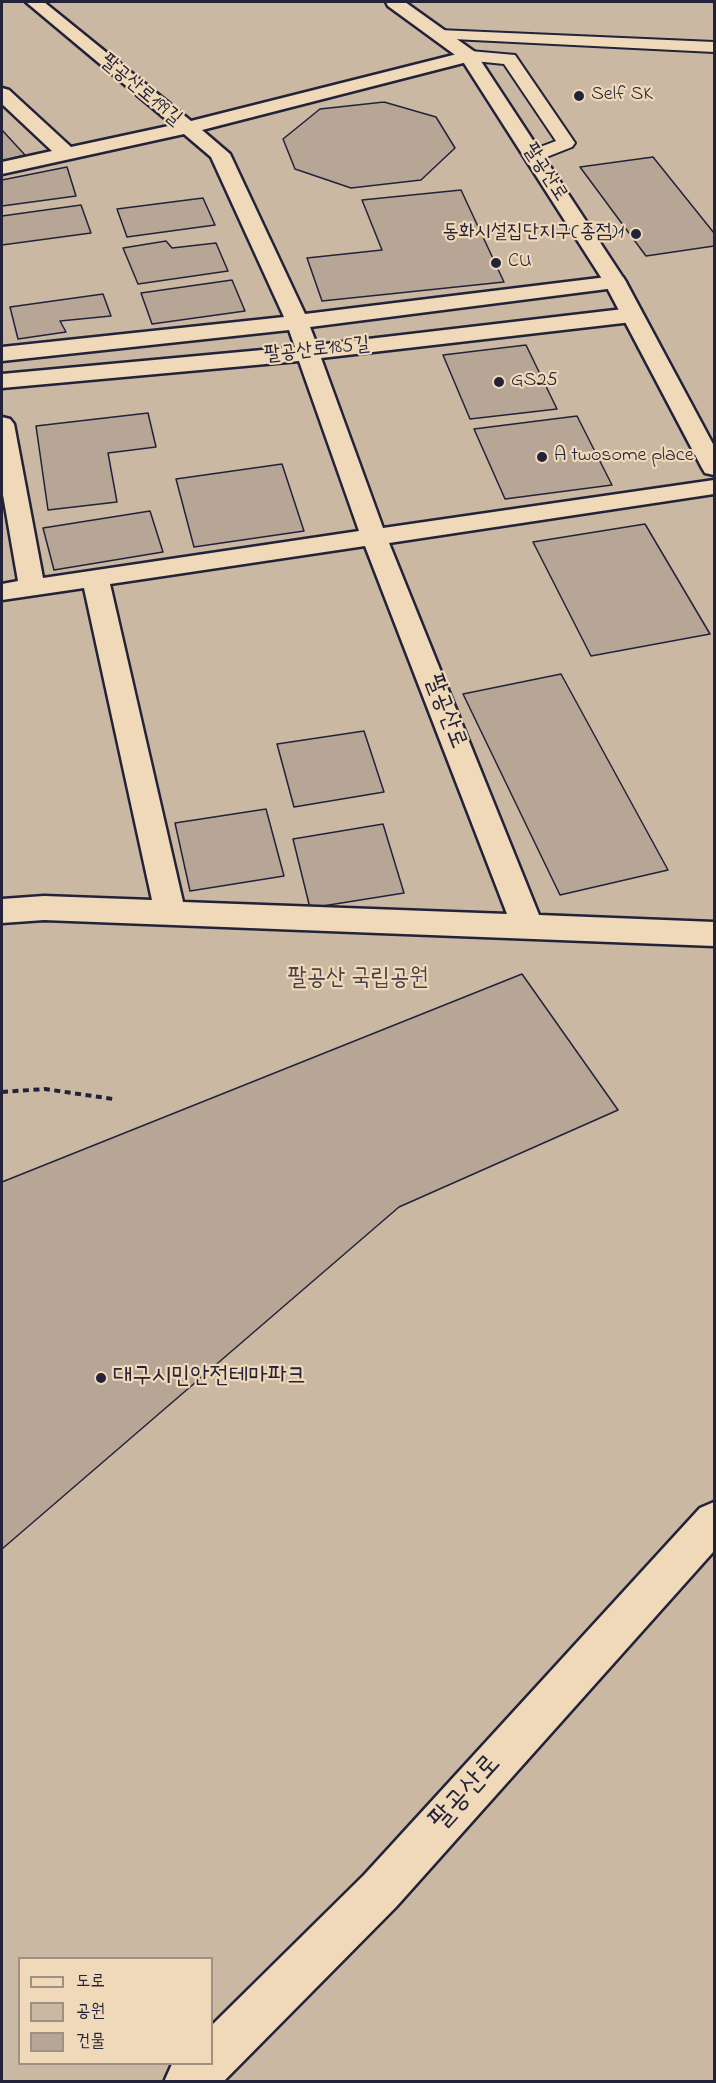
<!DOCTYPE html>
<html>
<head>
<meta charset="utf-8">
<style>
	body { margin:0 }
	#map { position:relative; width:716px; height:2083px; overflow:hidden; background:#e8d2b4; font-family:"Indie Flower","Poor Story",sans-serif }
	canvas { display:block }
	.frame { position:absolute; inset:0; border:3px solid #22223b; pointer-events:none }
	.legend { position:absolute; left:18px; top:1957px; width:195px; height:108px; box-sizing:border-box; background:#f0d9b9; border:2px solid #9e9087; margin:0; padding:8px 10px; list-style:none; font-size:18px; color:#22223b }
	.legend li { display:flex; align-items:center; gap:12px; height:30px }
	.legend b { width:30px; border:2px solid #9e9087 }
</style>
</head>
<body>
<div id="map">
<canvas width="716" height="2083"></canvas>
<div class="frame"></div>
<ul class="legend">
<li><b style="height:8px;background:#f0d9b9"></b>도로</li>
<li><b style="height:16px;background:#cab8a2"></b>공원</li>
<li><b style="height:16px;background:#b7a696"></b>건물</li>
</ul>
</div>
<script>
const c = document.querySelector('canvas').getContext('2d');
c.lineJoin = 'round';
function fill(path, color) { c.fillStyle = color; c.fill(path, 'evenodd'); }
const shape = rows => new Path2D(rows.map(r => 'M' + r).join(''));
function trace(path, color, width, dash) { c.strokeStyle = color; c.lineWidth = width; c.lineCap = dash ? 'butt' : 'round'; c.setLineDash(dash || []); c.stroke(path); }
function label(font, color, halo, rows, align = 'center') {
  c.font = font + ' "Indie Flower","Poor Story",sans-serif'; c.lineWidth = 4.5; c.setLineDash([]); c.textBaseline = 'middle'; c.strokeStyle = halo; c.fillStyle = color; for (const [text, x, y, turn = 0] of rows) {
    c.save(); c.translate(x, y); c.rotate((+turn || 0) * Math.PI / 180); c.textAlign = isNaN(turn) ? turn : align; if (halo) c.strokeText(text, 0, 0); c.fillText(text, 0, 0); c.restore();
  }
}
fill(shape([
	[2,2,714,2,714,2081,2,2082],
	[20,1958,212,1958,212,2064,20,2064]
]), '#cab8a2');
const building = shape([
	[384,102,436,117,455,148,421,180,351,188,295,169,283,139,320,109,384,102],
	[2,130,25,155,2,161,2,130],
	[653,157,714,233,714,246,646,256,580,167,653,157],
	[67,167,76,196,2,206,2,180,67,167],
	[461,190,504,282,322,301,307,258,382,250,362,200,461,190],
	[203,198,215,225,127,237,117,209,203,198],
	[81,205,91,233,2,245,2,216,81,205],
	[166,241,172,248,216,243,228,271,138,284,123,248,166,241],
	[232,280,245,311,152,324,141,293,232,280],
	[103,294,111,316,60,321,66,332,18,339,10,307,103,294],
	[526,345,557,409,470,419,443,355,526,345],
	[148,413,156,447,108,453,117,502,48,510,36,426,148,413],
	[577,416,612,485,505,499,474,429,577,416],
	[282,464,304,531,194,547,176,479,282,464],
	[150,511,163,552,54,570,43,528,150,511],
	[645,524,710,634,591,656,533,542,645,524],
	[561,674,668,870,560,895,463,694,561,674],
	[364,731,384,792,294,807,277,744,364,731],
	[266,809,284,876,190,891,175,823,266,809],
	[383,824,404,893,310,908,293,839,383,824],
	[522,974,618,1110,399,1207,2,1549,2,1182,522,974]
]);
fill(building, '#b7a696');
trace(building, '#22223b', 1.5);
const lane = shape([
	[439,30,714,42,714,52,433,38,431,35,439,30],
	[470,51,515,55,575,143,572,147,539,160,527,160,524,156,527,152,556,141,504,64,464,60,462,56,464,52,470,51]
]);
const street = shape([
	[26,2,44,2,191,121,469,51,475,52,478,56,475,60,202,130,230,154,305,314,615,276,623,277,626,282,623,287,615,288,310,327,317,345,632,308,640,310,643,315,640,320,632,322,321,358,383,528,714,480,714,494,389,543,539,915,714,922,714,946,44,920,2,923,2,899,44,896,152,900,84,588,2,600,2,584,18,581,2,489,2,417,10,419,14,424,43,578,359,531,299,361,2,388,2,374,295,347,289,330,2,361,2,347,284,317,211,157,184,134,2,174,2,162,52,151,2,104,2,88,9,90,71,147,173,125,26,2],
	[365,546,507,914,183,902,110,584,365,546]
]);
const secondary = shape([
	[386,2,405,2,475,52,626,282,714,446,714,475,705,473,702,468,604,282,462,60,388,6,386,2],
	[714,1502,714,1551,396,1907,223,2082,164,2082,172,2064,212,2064,212,2025,364,1875,700,1508,714,1502]
]);
trace(lane, '#22223b', 4);
trace(street, '#22223b', 5);
trace(secondary, '#22223b', 5);
trace(shape([
	[2,1092,45,1089,113,1099]
]), '#22223b', 4, [6, 4.5]);
fill(lane, '#f0d9b9');
fill(street, '#f0d9b9');
fill(secondary, '#f0d9b9');
for (const [x, y, r, color] of [
	[579,96,6,"#22223b"],
	[636,234,6,"#22223b"],
	[496,263,6,"#22223b"],
	[499,382,6,"#22223b"],
	[542,457,6,"#22223b"],
	[101,1378,6,"#22223b"]
]) { const dot = new Path2D(); dot.arc(x, y, r, 0, 2 * Math.PI); c.fillStyle = color; c.fill(dot); trace(dot, '#f0d9b9', 2); }
label('20px', '#22223b', '#f0d9b9', [
	["팔공산로199길",140,91,40],
	["팔공산로",544,173,57],
	["팔공산로185길",317,351,-6]
]);
label('20px', '#22223b', '#f0d9b9', [
	["Self SK",591,96],
	["동화시설집단지구(종점)1",624,234,"right"],
	["CU",508,263],
	["GS25",511,382],
	["A twosome place",554,457]
], 'left');
label('24px', '#22223b', '#f0d9b9', [
	["팔공산로",444,712,69]
]);
label('24px', '#444050', '#f0d9b9', [
	["팔공산 국립공원",358,980]
]);
label('24px', '#22223b', '#f0d9b9', [
	["대구시민안전테마파크",113,1378]
], 'left');
label('28px', '#22223b', '#f0d9b9', [
	["팔공산로",467,1794,-48]
]);
</script>
</body>
</html>
